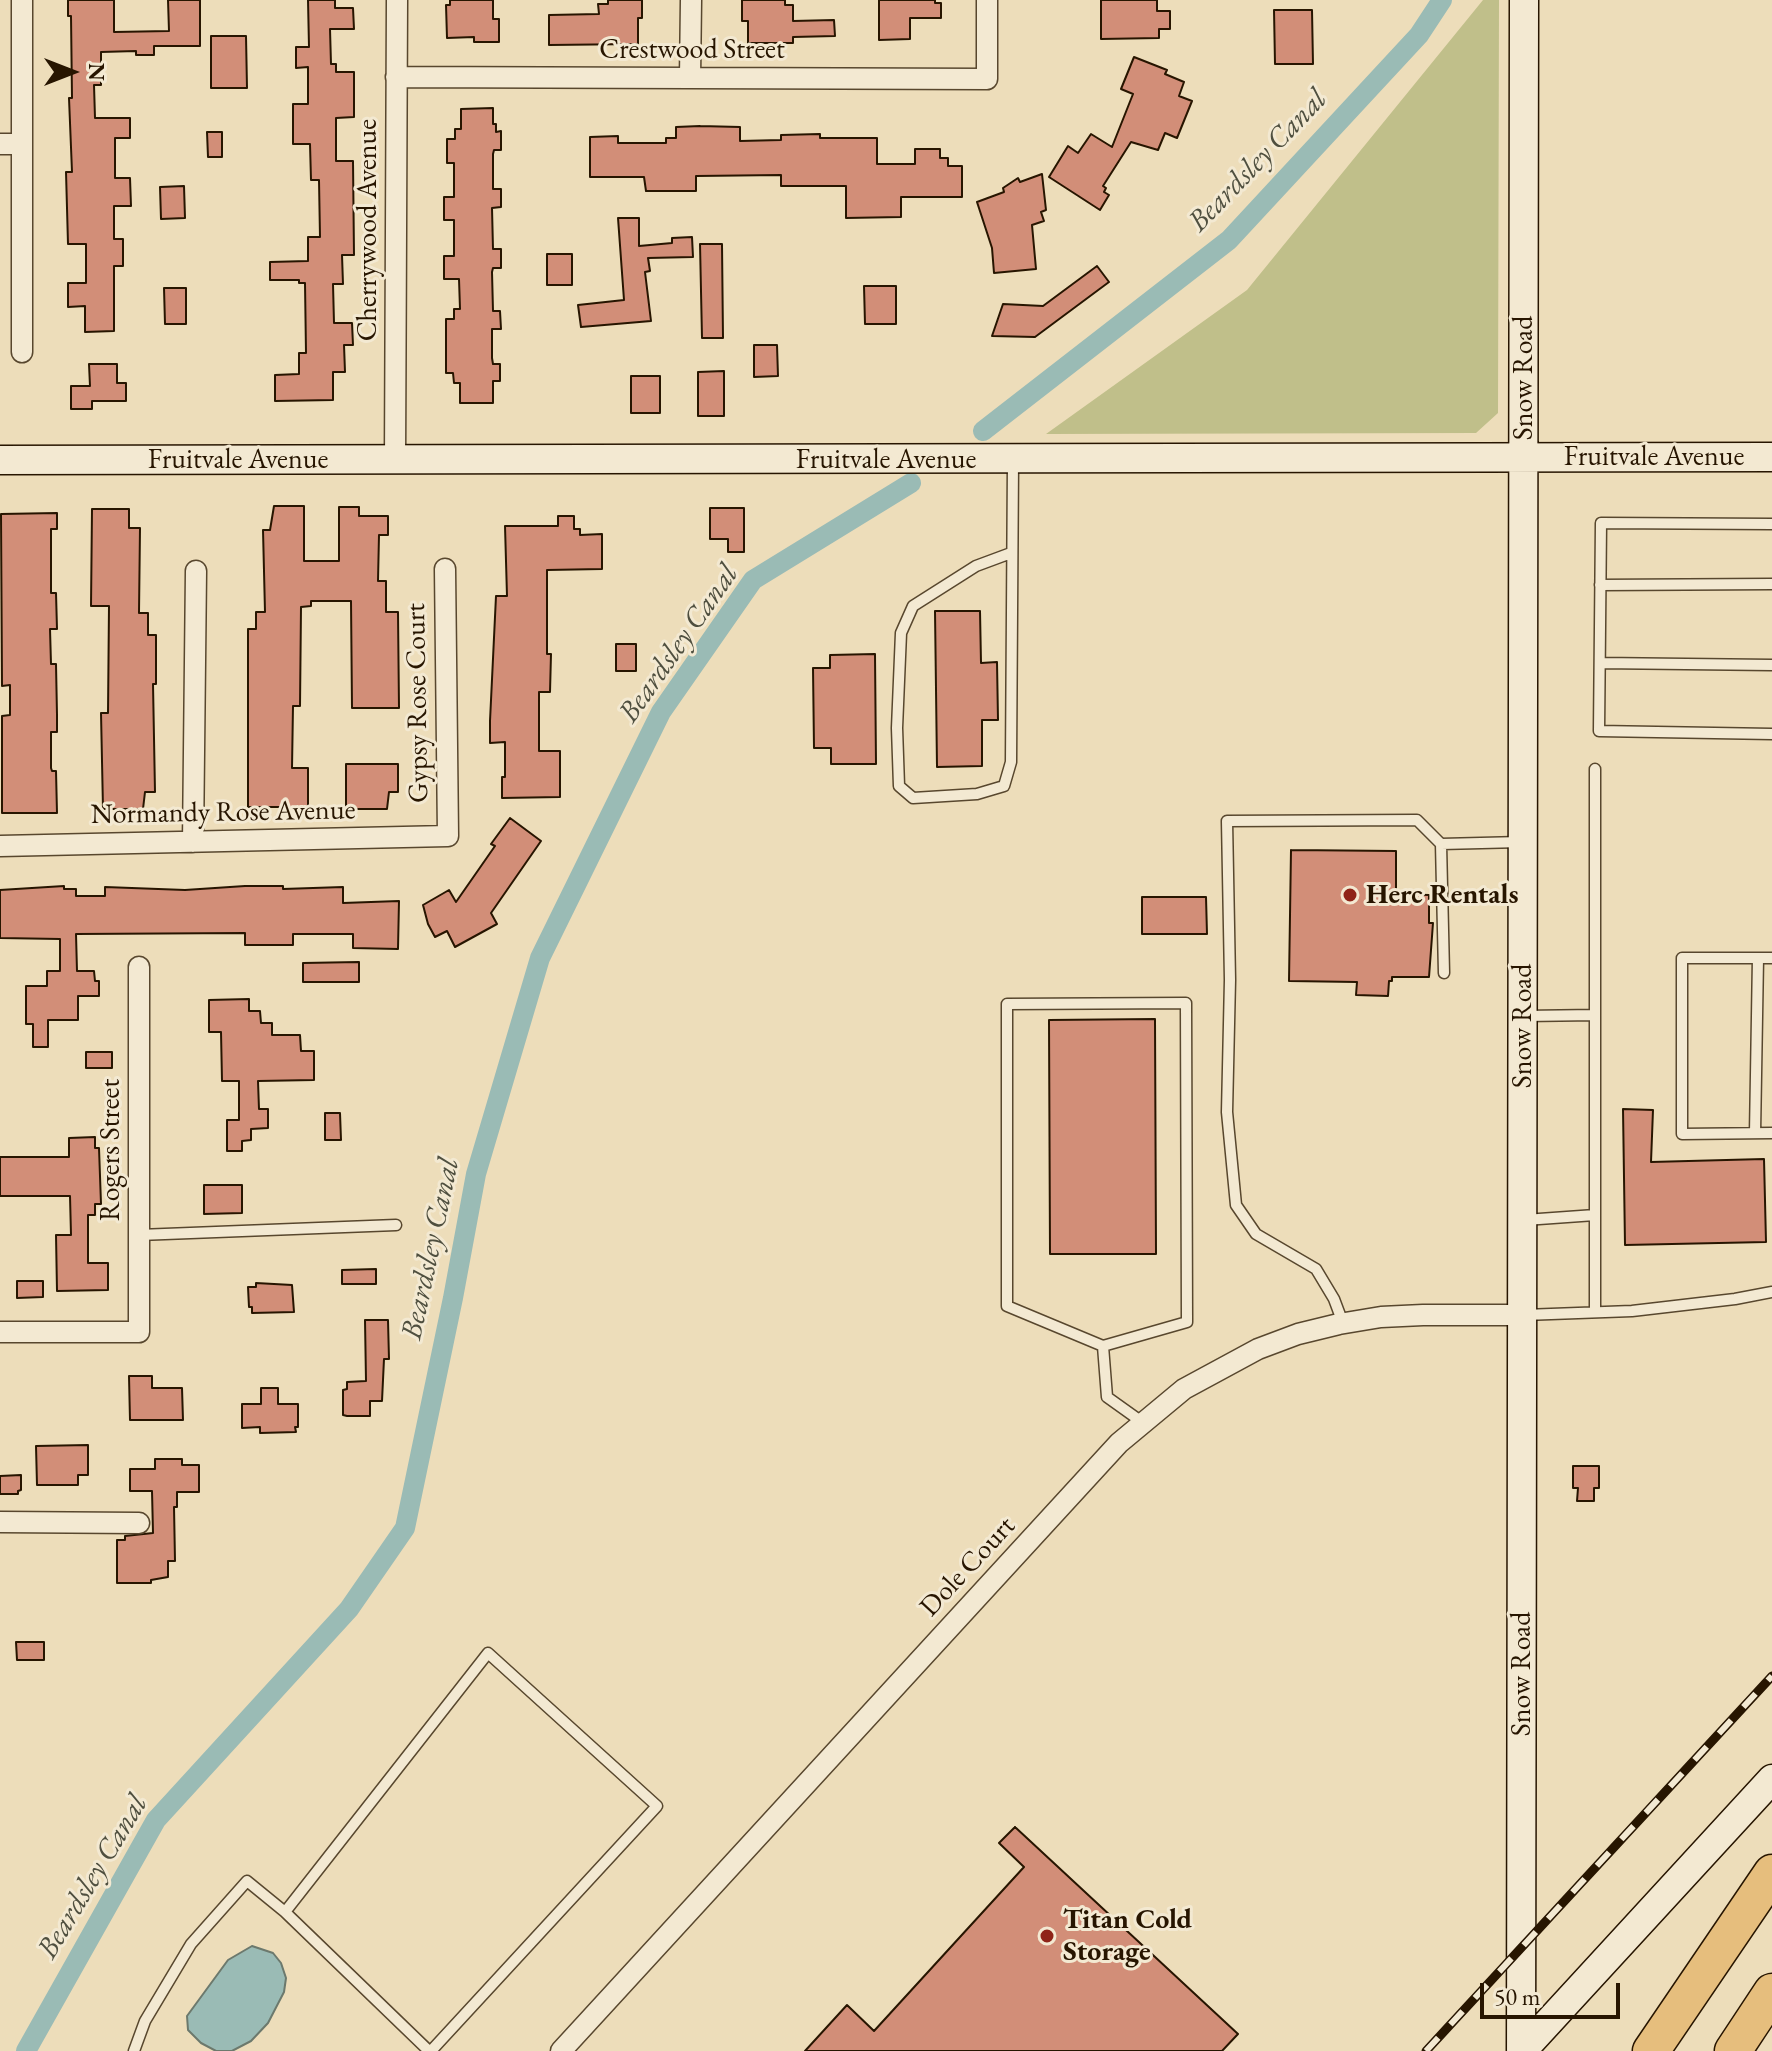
<!DOCTYPE html>
<html>
<head>
<meta charset="utf-8">
<style>
	body { margin:0 }
	#map { position:relative; width:1772px; height:2051px; overflow:hidden; background:#edddba; font-family:"EB Garamond",serif }
	canvas { display:block }
	.north { position:absolute; left:32px; top:32px; width:80px; height:80px; -webkit-text-stroke:6px #f3e9d2; paint-order:stroke; rotate:90deg; font-size:22px; font-weight:700; line-height:32px; text-align:center; color:#271500 }
	.north::after { content:''; display:block; margin:auto; width:28px; height:36px; background:#271500; clip-path:polygon(50% 0,100% 100%,50% 72%,0 100%) }
	.scale { position:absolute; left:1480px; top:1983px; width:140px; height:36px; box-sizing:border-box; border:4px solid #271500; border-top:0; padding-left:10px; font-size:24px; line-height:28px; white-space:nowrap; color:#271500; -webkit-text-stroke:6px #f3e9d2; paint-order:stroke }
</style>
</head>
<body>
<div id="map">
<canvas width="1772" height="2051"></canvas>
<div class="north">N</div>
<div class="scale">50 m</div>
</div>
<script>
const c = document.querySelector('canvas').getContext('2d');
c.lineJoin = 'round';
function fill(path, color) { c.fillStyle = color; c.fill(path, 'evenodd'); }
const shape = rows => new Path2D(rows.map(r => 'M' + r).join(''));
function trace(path, color, width, dash) { c.strokeStyle = color; c.lineWidth = width; c.lineCap = dash ? 'butt' : 'round'; c.setLineDash(dash || []); c.stroke(path); }
function label(font, color, halo, rows, align = 'center') {
  c.font = font + ' "EB Garamond",serif'; c.lineWidth = 6; c.setLineDash([]); c.textBaseline = 'middle'; c.strokeStyle = halo; c.fillStyle = color; for (const [text, x, y, turn = 0] of rows) {
    c.save(); c.translate(x, y); c.rotate((+turn || 0) * Math.PI / 180); c.textAlign = isNaN(turn) ? turn : align; if (halo) c.strokeText(text, 0, 0); c.fillText(text, 0, 0); c.restore();
  }
}
fill(shape([
	[1483,0,1499,0,1498,413,1476,433,1046,434,1247,290]
]), '#c0bf8a');
const water = shape([
	[252,1946,273,1953,281,1963,286,1978,284,1992,268,2023,251,2041,232,2051,216,2051,201,2043,188,2030,187,2016,228,1960,252,1946]
]);
fill(water, '#9abbb5');
trace(water, '#6c796d', 2);
trace(shape([
	[983,431,1229,240,1419,35,1442,0],
	[26,2051,156,1820,349,1609,405,1528,453,1298,476,1174,540,958,661,712,753,580,911,483]
]), '#9abbb5', 20);
const building = shape([
	[68,0,114,0,114,32,169,31,168,0,200,0,200,46,154,46,154,55,136,55,136,51,101,52,101,85,94,85,95,118,130,118,130,138,115,138,115,178,130,178,131,206,114,206,114,239,123,239,123,266,114,266,114,331,85,332,85,306,68,307,68,283,86,283,86,244,68,244,66,172,72,172,69,98,72,98,71,16,68,16,68,0],
	[308,0,335,0,335,8,353,8,354,29,330,29,331,64,336,64,336,72,354,72,354,117,336,118,336,161,353,161,354,255,342,255,343,284,333,284,334,323,352,323,353,345,344,345,345,372,333,372,333,400,275,401,275,375,299,374,299,353,306,353,305,283,299,283,299,280,270,280,270,262,308,261,308,237,320,237,319,180,311,180,310,144,293,144,293,104,308,104,308,67,296,68,296,47,309,47,308,0],
	[450,0,493,0,493,19,499,19,499,42,474,42,474,37,447,38,446,5,450,5,450,0],
	[608,0,642,0,642,18,638,18,638,44,549,45,549,15,599,14,598,4,608,4,608,0],
	[742,0,785,0,785,5,793,5,793,21,834,20,835,36,793,37,793,43,748,43,748,21,742,21,742,0],
	[879,0,935,0,935,3,941,3,941,18,910,18,910,39,879,40,879,0],
	[1101,0,1157,0,1157,11,1170,11,1170,29,1159,29,1159,38,1101,39,1101,0],
	[1274,10,1312,10,1313,64,1275,64,1274,10],
	[211,36,246,36,247,88,211,88,211,36],
	[1134,57,1167,70,1165,74,1184,82,1179,96,1192,101,1177,138,1165,133,1158,150,1131,142,1103,186,1106,188,1104,192,1109,195,1100,210,1049,177,1068,146,1078,153,1091,134,1112,147,1133,94,1121,89,1134,57],
	[493,108,493,124,496,124,496,132,501,131,501,150,494,150,493,154,493,189,501,189,501,207,492,208,493,249,501,249,501,268,493,268,492,272,493,311,500,311,501,329,492,329,492,358,493,364,500,364,500,381,493,381,493,403,460,403,460,383,454,383,453,373,446,373,446,319,454,319,454,309,460,309,459,279,444,279,444,256,454,256,454,220,444,220,444,197,454,197,454,163,447,163,447,139,455,139,455,129,461,129,461,109,493,108],
	[700,126,740,127,740,141,781,140,781,135,820,134,820,138,877,138,877,164,915,164,915,149,940,149,940,158,948,158,948,166,962,166,962,197,901,197,901,217,846,218,846,186,781,186,781,175,696,176,696,191,646,191,644,177,590,177,590,137,618,136,618,143,666,143,666,138,676,138,676,127,700,126],
	[207,132,222,132,222,157,208,157,207,132],
	[1042,174,1046,210,1041,212,1044,221,1032,225,1036,269,994,273,992,248,977,202,1004,192,1003,188,1018,178,1020,182,1042,174],
	[184,186,185,218,161,219,160,187,184,186],
	[618,218,639,218,639,246,672,243,672,238,692,237,693,257,648,258,650,271,645,272,651,321,581,327,578,305,624,300,618,218],
	[700,244,722,244,723,338,702,338,700,244],
	[547,254,572,254,572,285,547,285,547,254],
	[1097,266,1109,282,1035,337,992,336,1003,304,1043,306,1097,266],
	[864,286,896,286,896,324,865,324,864,286],
	[164,288,186,288,186,324,165,324,164,288],
	[754,345,777,345,778,376,754,377,754,345],
	[89,364,117,364,117,383,126,383,126,401,92,401,92,409,71,409,71,386,90,386,89,364],
	[724,371,724,416,698,416,698,372,724,371],
	[631,376,660,376,660,413,631,413,631,376],
	[274,506,304,506,304,561,339,561,339,507,359,507,359,516,388,516,388,535,379,535,378,581,386,581,386,612,398,612,399,708,352,708,351,601,311,601,311,606,301,607,300,706,293,706,292,768,308,768,308,807,248,807,248,629,256,629,256,612,265,612,263,530,270,530,274,506],
	[710,508,744,508,744,552,728,552,728,539,710,539,710,508],
	[92,509,129,509,129,528,140,528,139,613,148,613,148,635,156,635,156,684,153,684,155,792,145,792,143,809,103,809,101,713,108,713,109,606,91,606,92,509],
	[57,513,57,529,51,529,51,593,56,593,57,629,50,629,51,664,56,664,57,715,57,732,51,732,51,768,52,771,56,771,57,813,2,813,2,716,10,715,10,685,2,686,1,514,57,513],
	[558,516,574,516,574,529,580,529,580,535,602,534,602,569,547,570,547,654,551,654,550,692,539,692,539,751,560,751,560,797,502,798,502,777,505,777,505,742,490,743,490,721,496,596,507,596,505,526,558,526,558,516],
	[935,611,980,611,981,663,997,662,998,720,982,720,982,766,937,767,935,611],
	[616,644,636,644,636,671,616,671,616,644],
	[875,654,876,764,831,764,831,748,814,748,813,668,830,668,830,655,875,654],
	[346,764,398,764,398,792,389,792,387,809,346,809,346,764],
	[510,818,541,841,491,913,497,924,455,947,447,931,435,937,428,924,423,905,449,890,456,902,495,846,491,844,510,818],
	[1291,850,1396,851,1396,894,1429,895,1429,923,1433,923,1429,977,1392,977,1392,981,1389,981,1388,996,1356,995,1357,982,1289,981,1291,850],
	[64,886,64,889,76,889,76,896,105,896,105,887,185,890,245,886,283,886,283,889,343,887,343,903,399,901,398,949,353,948,353,934,293,934,293,945,245,945,245,933,76,934,77,971,94,971,95,981,99,981,99,996,78,996,78,1020,48,1020,48,1047,33,1047,33,1024,26,1024,26,986,47,986,47,971,60,971,60,939,0,938,0,890,64,886],
	[1142,897,1206,897,1207,934,1142,934,1142,897],
	[359,962,359,982,303,982,303,963,359,962],
	[249,999,249,1011,260,1011,261,1023,272,1023,272,1035,300,1035,301,1051,314,1051,314,1080,258,1081,259,1109,268,1109,268,1128,251,1129,251,1140,242,1141,242,1151,227,1151,227,1120,239,1120,239,1081,222,1081,221,1032,209,1032,209,1000,249,999],
	[1155,1019,1156,1254,1050,1254,1049,1020,1155,1019],
	[86,1052,112,1052,112,1068,86,1068,86,1052],
	[1623,1109,1653,1110,1651,1162,1764,1159,1766,1242,1625,1245,1623,1109],
	[325,1113,340,1113,341,1140,325,1140,325,1113],
	[95,1137,95,1148,99,1148,101,1204,95,1204,95,1215,88,1215,88,1263,108,1263,108,1290,57,1291,56,1235,71,1235,70,1196,0,1196,0,1157,69,1157,69,1138,95,1137],
	[204,1185,242,1185,242,1213,204,1214,204,1185],
	[376,1269,376,1284,342,1284,342,1270,376,1269],
	[17,1281,43,1281,43,1297,17,1298,17,1281],
	[256,1283,292,1285,294,1312,252,1313,252,1307,249,1307,248,1287,256,1287,256,1283],
	[365,1320,388,1320,389,1359,384,1359,382,1401,370,1401,370,1416,347,1416,343,1415,343,1390,347,1389,347,1382,366,1381,365,1320],
	[129,1376,152,1376,152,1388,182,1388,183,1420,130,1420,129,1376],
	[261,1388,278,1388,278,1404,298,1404,298,1427,295,1427,296,1432,260,1433,260,1427,242,1428,242,1404,261,1404,261,1388],
	[88,1445,88,1475,78,1475,78,1485,37,1485,36,1446,88,1445],
	[155,1459,182,1459,182,1465,199,1465,199,1492,177,1492,177,1507,174,1507,175,1561,168,1561,168,1577,151,1580,151,1583,117,1583,117,1540,125,1540,125,1536,153,1533,152,1491,130,1491,130,1469,155,1469,155,1459],
	[1573,1466,1599,1466,1599,1488,1594,1488,1594,1501,1577,1501,1578,1488,1573,1488,1573,1466],
	[21,1475,21,1490,18,1491,18,1494,0,1494,0,1476,21,1475],
	[16,1642,44,1642,44,1660,17,1660,16,1642],
	[1015,1827,1238,2034,1222,2051,805,2051,847,2005,874,2031,1024,1867,999,1843,1015,1827]
]);
fill(building, '#d28e78');
trace(building, '#271500', 2);
const lane = shape([
	[1772,524,1601,523,1599,731,1772,734],
	[1011,553,976,566,913,606,901,633,897,728,899,786,913,798,977,794,1004,786,1011,762,1013,461],
	[1600,585,1772,584],
	[1600,663,1772,665],
	[1595,769,1595,1312],
	[1772,958,1682,958,1682,1134,1772,1133],
	[1444,973,1441,844,1521,842],
	[1525,1016,1595,1015],
	[1755,1133,1758,958],
	[1525,1220,1595,1215],
	[139,1235,396,1225],
	[1524,1315,1632,1311,1735,1299,1772,1292],
	[1343,1323,1334,1299,1316,1269,1256,1234,1236,1205,1227,1112,1230,980,1227,821,1417,820,1441,844],
	[1103,1346,1007,1306,1007,1004,1186,1003,1187,1322,1103,1346,1107,1397,1142,1422],
	[134,2051,145,2021,191,1944,247,1881,285,1912],
	[429,2051,285,1912,488,1653,657,1806,431,2051]
]);
const street = shape([
	[22,0,22,352],
	[396,77,987,79,987,0],
	[690,78,691,0],
	[0,144,22,144],
	[395,460,397,0],
	[193,842,196,571],
	[0,846,448,836,445,569],
	[0,1332,139,1332,139,967],
	[0,1522,139,1523],
	[561,2051,1119,1443,1184,1389,1258,1349,1298,1334,1339,1324,1381,1317,1423,1315,1522,1315]
]);
const secondary = shape([
	[0,460,1772,457],
	[1521,2051,1524,0],
	[1522,2051,1772,1779]
]);
const highway = shape([
	[1651,2051,1772,1873],
	[1733,2051,1772,1992]
]);
trace(lane, '#58472e', 13);
trace(street, '#58472e', 23);
trace(secondary, '#271500', 31);
trace(highway, '#271500', 39);
trace(lane, '#f3e9d2', 10);
trace(street, '#f3e9d2', 20);
trace(secondary, '#f3e9d2', 28);
trace(highway, '#e6be7d', 36);
const rail = shape([
	[1426,2051,1772,1676]
]);
trace(rail, '#271500', 9);
trace(rail, '#f3e9d2', 6, [18]);
for (const [x, y, r, color] of [
	[1350,895,8,"#8f2418"],
	[1047,1936,8,"#8f2418"]
]) { const dot = new Path2D(); dot.arc(x, y, r, 0, 2 * Math.PI); c.fillStyle = color; c.fill(dot); trace(dot, '#f3e9d2', 3); }
label('28px', '#271500', '#f3e9d2', [
	["Crestwood Street",692,50],
	["Cherrywood Avenue",368,230,-90],
	["Snow Road",1524,378,-90],
	["Fruitvale Avenue",1654,457],
	["Fruitvale Avenue",238,460],
	["Fruitvale Avenue",886,460],
	["Gypsy Rose Court",418,703,-91],
	["Normandy Rose Avenue",223,813,-1],
	["Snow Road",1523,1026,-90],
	["Rogers Street",111,1150,-90],
	["Dole Court",968,1567,-47],
	["Snow Road",1522,1674,-90]
]);
label('bold 28px', '#271500', '#f3e9d2', [
	["Herc Rentals",1366,895],
	["Titan Cold",1063,1920],
	["Storage",1063,1952]
], 'left');
label('italic 30px', '#4f4f3f', '#f3e9d2', [
	["Beardsley Canal",1258,161,-46],
	["Beardsley Canal",679,644,-55],
	["Beardsley Canal",431,1249,-78],
	["Beardsley Canal",93,1877,-59]
]);
</script>
</body>
</html>
